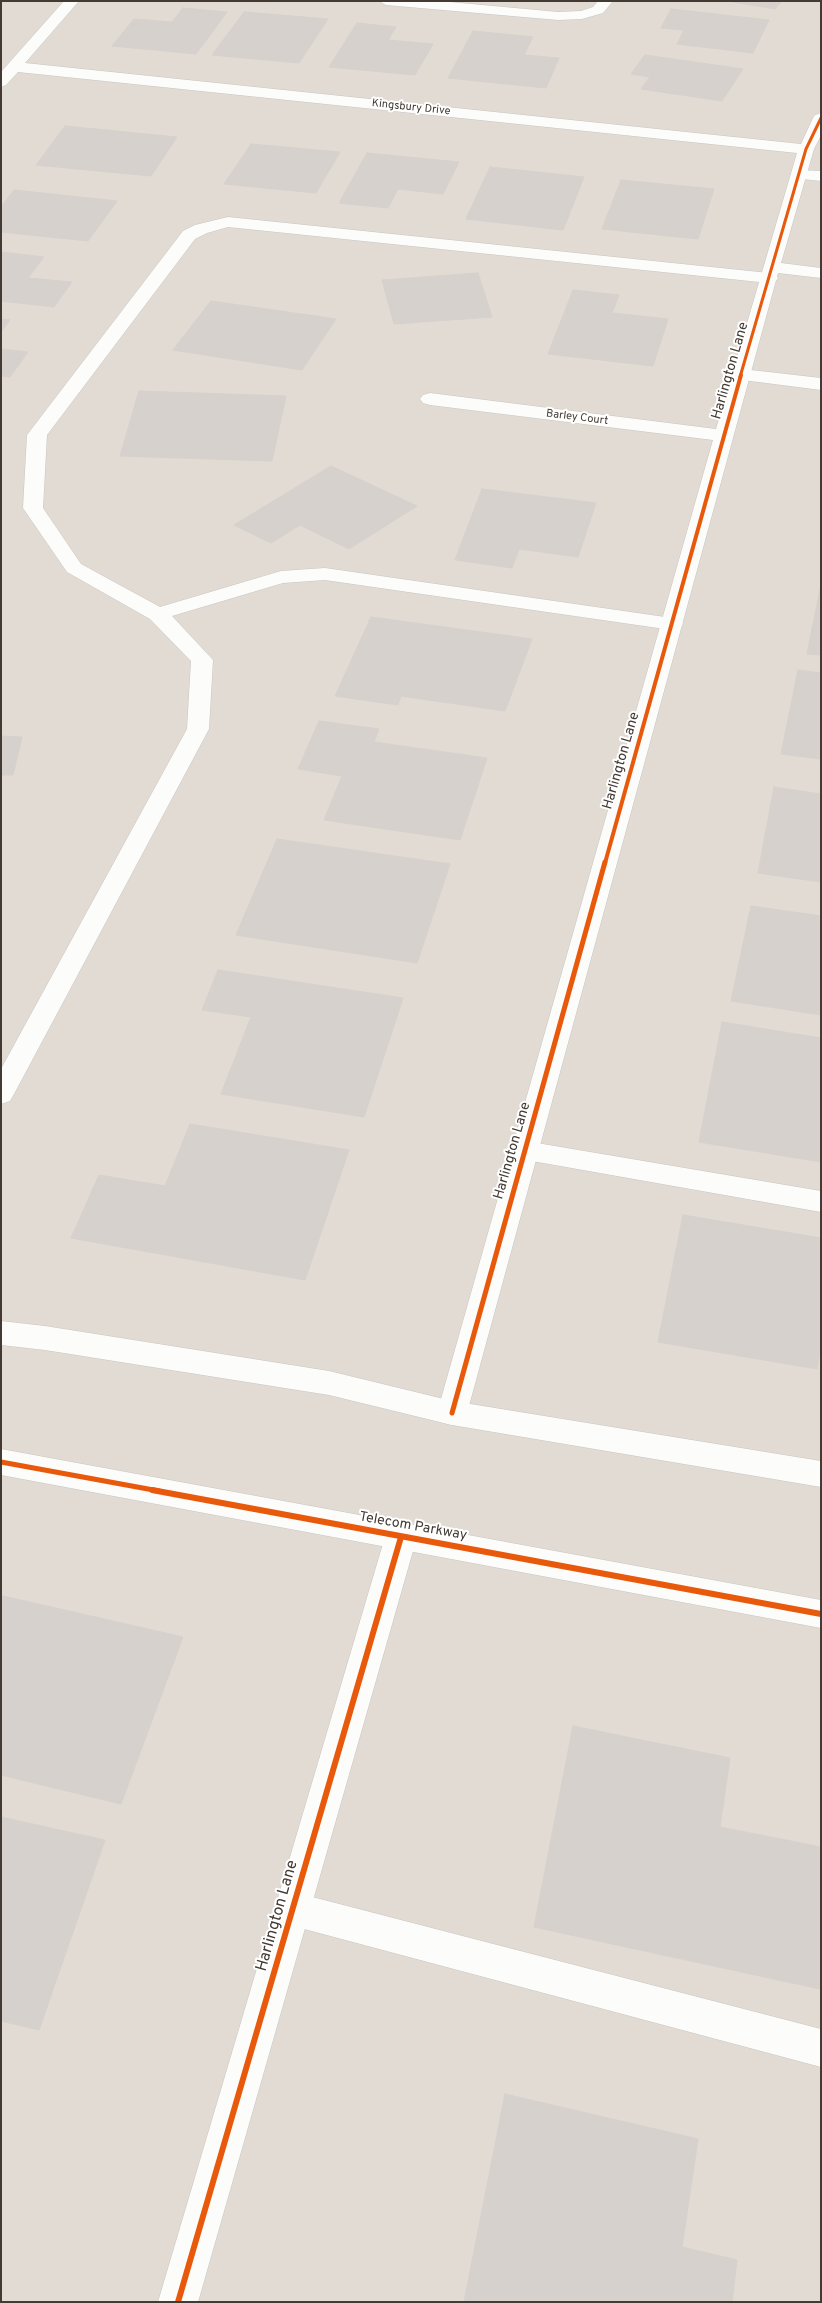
<!DOCTYPE html>
<html>
<head>
<meta charset="utf-8">
<style>
	body { margin:0 }
	#map { position:relative; width:822px; height:2303px; overflow:hidden; background:#eeeae6; font-family:Overpass,sans-serif }
	canvas { display:block }
	.frame { position:absolute; inset:0; border:2px solid #423a33; pointer-events:none }
</style>
</head>
<body>
<div id="map">
<canvas width="822" height="2303"></canvas>
<div class="frame"></div>
</div>
<script>
const c = document.querySelector('canvas').getContext('2d');
c.lineJoin = 'round';
function fill(path, color) { c.fillStyle = color; c.fill(path, 'evenodd'); }
const shape = rows => new Path2D(rows.map(r => 'M' + r).join(''));
function trace(path, color, width, dash) { c.strokeStyle = color; c.lineWidth = width; c.lineCap = dash ? 'butt' : 'round'; c.setLineDash(dash || []); c.stroke(path); }
function label(font, color, halo, rows, align = 'center') {
  c.font = font + ' Overpass,sans-serif'; c.lineWidth = 4; c.setLineDash([]); c.textBaseline = 'middle'; c.strokeStyle = halo; c.fillStyle = color; for (const [text, x, y, turn = 0] of rows) {
    c.save(); c.translate(x, y); c.rotate((+turn || 0) * Math.PI / 180); c.textAlign = isNaN(turn) ? turn : align; if (halo) c.strokeText(text, 0, 0); c.fillText(text, 0, 0); c.restore();
  }
}
fill(shape([
	[1,1,821,1,821,2302,1,2302]
]), '#e1dbd3');
const building = shape([
	[727,1,782,1,775,9,727,1],
	[183,8,227,12,196,54,112,46,134,19,172,22,183,8],
	[671,9,769,20,753,53,677,44,684,30,661,28,671,9],
	[244,12,328,19,299,63,212,55,244,12],
	[357,23,396,27,388,40,433,44,415,75,329,67,357,23],
	[473,31,533,37,524,55,559,58,546,88,448,78,473,31],
	[645,55,743,69,722,101,641,89,650,77,631,74,645,55],
	[65,126,177,137,151,176,36,165,65,126],
	[251,144,340,152,316,193,224,184,251,144],
	[367,153,459,162,443,194,398,189,388,208,339,203,367,153],
	[490,167,584,177,563,230,466,219,490,167],
	[621,180,714,189,698,239,602,229,621,180],
	[14,190,117,201,88,241,1,232,1,207,14,190],
	[1,252,44,257,28,278,72,282,54,307,1,301,1,252],
	[478,273,492,317,394,324,382,280,478,273],
	[573,290,619,295,612,313,668,319,653,366,548,354,573,290],
	[211,301,336,319,302,370,173,350,211,301],
	[1,319,10,320,1,332,1,319],
	[1,349,28,352,10,377,1,376,1,349],
	[139,391,286,396,272,461,120,456,139,391],
	[331,466,417,506,349,549,300,525,271,543,234,525,331,466],
	[482,489,596,503,578,557,519,549,512,568,455,560,482,489],
	[821,584,821,655,807,654,821,584],
	[371,617,532,639,505,711,401,696,398,705,335,696,371,617],
	[798,670,821,673,821,759,781,754,798,670],
	[319,721,379,729,374,742,487,758,460,840,324,820,342,776,298,769,319,721],
	[1,736,22,737,13,775,1,775,1,736],
	[774,787,821,794,821,882,758,873,774,787],
	[277,839,450,864,417,963,236,935,277,839],
	[751,906,821,916,821,1015,731,1001,751,906],
	[218,970,403,998,364,1117,221,1094,251,1017,202,1010,218,970],
	[722,1022,821,1038,821,1162,699,1142,722,1022],
	[190,1124,349,1150,305,1280,71,1238,99,1175,165,1186,190,1124],
	[683,1215,821,1238,821,1344,817,1369,658,1342,683,1215],
	[3,1596,183,1637,121,1804,1,1775,1,1600,3,1596],
	[573,1726,730,1758,720,1827,821,1847,820,1989,534,1927,573,1726],
	[1,1817,105,1840,39,2030,1,2021,1,1817],
	[505,2094,698,2139,682,2247,737,2260,732,2302,464,2302,505,2094]
]);
fill(building, '#d6d1cd');
trace(building, '#d6d1cc', 1);
const service = shape([
	[379,1,439,1,558,12,581,11,593,7,598,1,613,1,603,13,582,19,558,20,386,5,379,1],
	[799,170,821,171,821,181,793,178,791,175,793,172,799,170],
	[228,217,769,273,775,274,778,278,775,282,769,283,228,227,207,233,195,239,47,435,43,508,81,564,160,607,281,571,325,568,672,618,680,619,683,624,680,629,672,630,325,580,283,583,172,616,213,660,209,729,14,1094,10,1101,1,1104,1,1069,187,729,191,661,150,619,67,572,23,508,27,435,183,231,195,225,228,217],
	[742,369,821,378,821,390,735,379,733,375,735,371,742,369],
	[525,1141,821,1191,821,1212,515,1158,511,1151,515,1144,525,1141],
	[293,1892,821,2029,821,2067,293,1926,280,1921,275,1909,280,1897,293,1892]
]);
const minor = shape([
	[64,1,79,1,25,63,801,144,813,118,815,115,821,113,821,135,814,149,781,263,821,268,821,278,778,273,467,1413,463,1422,452,1425,441,1422,437,1413,713,440,430,405,423,403,420,399,423,395,430,393,716,429,797,153,18,72,6,85,1,87,1,72,64,1],
	[401,1524,412,1527,417,1537,198,2302,158,2302,385,1537,390,1527,401,1524]
]);
const tertiary = shape([
	[1,1321,45,1326,329,1371,452,1401,821,1461,821,1487,452,1425,329,1395,45,1350,1,1345,1,1321],
	[1,1449,821,1600,821,1628,1,1475,1,1449]
]);
trace(service, '#cac6c2', 1);
trace(minor, '#cac6c2', 1);
trace(tertiary, '#cac6c2', 1);
fill(service, '#fcfcfb');
fill(minor, '#fcfcfb');
fill(tertiary, '#fcfcfb');
trace(shape([
	[740,377,806,149,821,118]
]), '#e8590c', 3);
trace(shape([
	[605,863,741,375]
]), '#e8590c', 4);
trace(shape([
	[452,1413,605,862],
	[1,1462,159,1491]
]), '#e8590c', 5);
trace(shape([
	[152,1490,821,1614],
	[178,2302,401,1537]
]), '#e8590c', 6);
label('11px', '#423a33', '#fff', [
	["Kingsbury Drive",411,108,6],
	["Barley Court",577,418,7]
]);
label('14px', '#423a33', '#fff', [
	["Harlington Lane",731,371,-74],
	["Harlington Lane",622,761,-74],
	["Harlington Lane",513,1151,-74],
	["Telecom Parkway",413,1527,10]
]);
label('16px', '#423a33', '#fff', [
	["Harlington Lane",278,1916,-74]
]);
</script>
</body>
</html>
